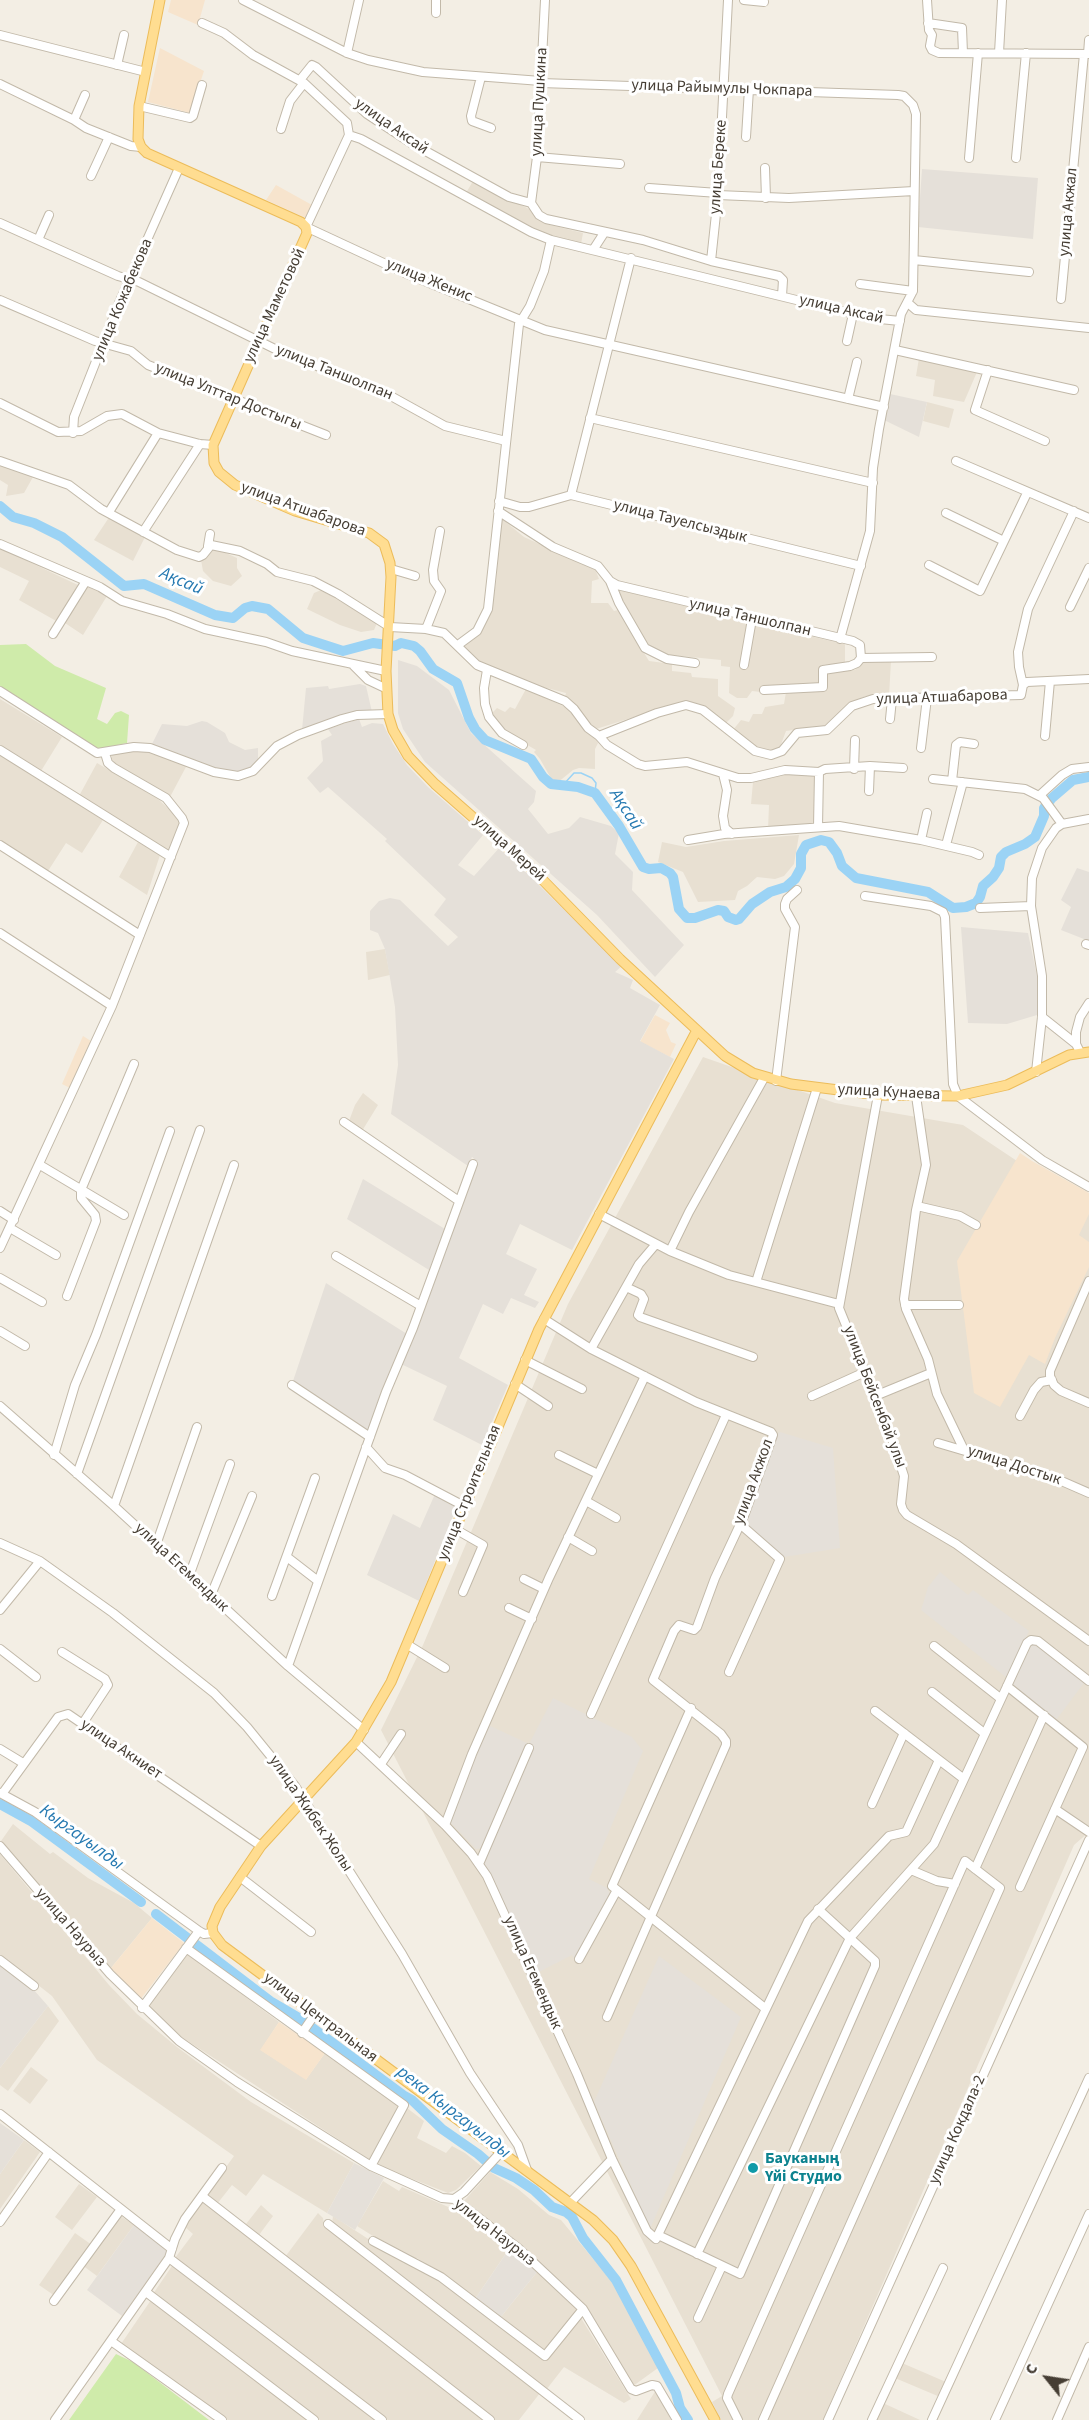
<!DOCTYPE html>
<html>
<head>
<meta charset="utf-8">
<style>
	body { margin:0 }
	#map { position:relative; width:1089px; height:2420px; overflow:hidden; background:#f3eee4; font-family:"Source Sans 3",sans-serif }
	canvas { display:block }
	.north { position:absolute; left:1017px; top:2348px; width:60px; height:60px; -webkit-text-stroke:4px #fff; paint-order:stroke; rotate:300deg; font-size:16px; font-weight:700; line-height:24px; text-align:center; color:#463e34 }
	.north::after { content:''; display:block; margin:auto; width:21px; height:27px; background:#463e34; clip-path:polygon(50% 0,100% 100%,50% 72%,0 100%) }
</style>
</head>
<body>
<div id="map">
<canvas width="1089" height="2420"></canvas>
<div class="north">С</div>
</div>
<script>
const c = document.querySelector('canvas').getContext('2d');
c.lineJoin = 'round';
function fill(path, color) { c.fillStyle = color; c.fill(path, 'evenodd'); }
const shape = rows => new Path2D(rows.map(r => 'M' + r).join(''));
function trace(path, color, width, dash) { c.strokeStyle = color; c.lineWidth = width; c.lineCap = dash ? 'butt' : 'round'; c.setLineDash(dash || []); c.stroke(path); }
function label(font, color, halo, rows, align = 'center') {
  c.font = font + ' "Source Sans 3",sans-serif'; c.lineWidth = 6; c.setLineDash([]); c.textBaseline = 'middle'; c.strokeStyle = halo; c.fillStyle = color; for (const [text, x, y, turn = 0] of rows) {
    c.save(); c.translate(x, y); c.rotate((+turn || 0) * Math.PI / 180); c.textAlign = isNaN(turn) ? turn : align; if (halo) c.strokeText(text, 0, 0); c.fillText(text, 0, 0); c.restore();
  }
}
fill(shape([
	[473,181,529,209,538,219,550,225,583,233,581,244,552,238,532,229,466,193],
	[919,358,977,372,964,402,933,396,935,380,916,376],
	[927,402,954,409,949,428,923,421],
	[0,465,33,477,24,493,6,496,8,485,0,480],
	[110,516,145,537,133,561,94,540],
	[501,518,524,537,595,569,599,579,592,581,591,603,608,603,614,611,618,610,649,661,672,664,672,671,691,673,692,677,718,679,718,696,735,708,733,716,725,724,708,708,685,701,596,729,565,697,566,693,543,687,479,662,464,647,479,633,490,613,496,583],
	[0,548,80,586,58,622,19,600,29,581,0,567],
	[215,548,237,558,237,568,242,576,231,586,213,581,203,571,201,560,206,558,210,549],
	[87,586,107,596,83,635,65,623],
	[617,589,748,622,740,668,747,669,755,624,845,644,845,663,821,665,819,684,761,687,761,692,752,691,747,698,737,698,729,693,730,667,721,666,721,660,671,655,657,651,643,640],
	[321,590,377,623,374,630,361,632,340,625,307,609,314,593],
	[863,661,891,661,889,696,866,696,850,703,830,725,786,731,780,747,775,751,757,748,733,730,741,720,749,722,753,714,762,714,765,707,784,704,786,692,825,689,827,672,855,670],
	[526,689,567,708,587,733,596,739,598,743,595,749,595,769,579,768,573,770,557,783,552,780,540,759,534,752,536,750,505,732,491,714,497,708,505,712,510,707,515,709],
	[0,699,62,737,41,771,0,745],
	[120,752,146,752,187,765,170,797,117,766,112,759,112,755],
	[0,754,103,820,82,853,66,843,48,871,0,841],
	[97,763,158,799,176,816,180,823,168,852,79,796],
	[787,772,815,775,814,825,768,829,769,805,751,804,753,782],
	[799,835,794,864,784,876,775,879,757,877,747,886,738,891,735,900,698,902,683,872,658,862,662,842,686,847,724,841],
	[138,842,160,855,147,895,119,877],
	[385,949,390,975,368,980,366,952],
	[703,1057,835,1103,963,1125,1089,1209,1089,1832,1074,1845,823,2420,721,2420,712,2402,722,2396,381,1730,423,1645,568,1304],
	[363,1093,378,1105,362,1131,349,1121,355,1105],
	[13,1824,50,1854,53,1852,88,1878,134,1903,152,1918,111,1968,1,1841],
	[0,1854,109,1985,137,2014,177,2047,251,2102,354,2163,327,2213,263,2174,246,2196,232,2185,217,2204,206,2195,234,2156,97,2060,52,1996,0,1955],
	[188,1954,279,2022,261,2050,306,2079,325,2053,401,2107,370,2160,183,2038,148,2007],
	[48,2006,59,2021,8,2091,0,2085,0,2068],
	[31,2067,48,2080,30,2104,13,2091],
	[407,2108,424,2121,417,2138,446,2153,452,2146,465,2153,481,2166,456,2190,448,2193,377,2165],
	[24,2140,40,2152,0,2209,0,2174],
	[490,2172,518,2189,549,2215,561,2220,613,2283,658,2368,633,2386,586,2305,519,2244,464,2201],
	[383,2181,399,2191,402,2187,453,2209,509,2249,475,2299,440,2273,417,2258,414,2262,408,2258,357,2226],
	[79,2184,97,2197,72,2230,55,2217],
	[203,2200,214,2208,484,2420,388,2420,175,2258,193,2234,185,2227],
	[261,2205,273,2216,259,2235,246,2224],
	[318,2213,323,2218,324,2224,540,2393,519,2420,495,2420,285,2257],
	[119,2215,134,2225,97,2276,82,2265],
	[333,2216,405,2263,439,2280,545,2360,581,2318,631,2399,624,2403,564,2367,546,2390,332,2224],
	[75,2233,92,2245,55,2296,39,2285],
	[172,2266,377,2420,320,2420,153,2294],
	[537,2272,577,2310,545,2351,500,2318],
	[151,2300,307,2420,228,2420,121,2344],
	[902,2363,946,2382,940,2397,895,2378],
	[656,2390,671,2420,637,2420],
	[883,2403,920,2420,875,2420]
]), '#e8e0d2');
fill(shape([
	[171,0,205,0,198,25,168,12],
	[160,48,204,71,190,113,148,102],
	[276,185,312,205,306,218,266,200],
	[655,1015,670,1023,666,1030,671,1042,676,1044,670,1057,640,1042],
	[83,1036,91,1041,70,1088,62,1084],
	[1020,1153,1032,1161,1089,1193,1089,1214,1079,1235,1089,1242,1089,1267,1055,1338,1045,1364,1029,1355,1000,1407,974,1393,957,1261],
	[152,1918,184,1943,140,2000,111,1968],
	[279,2022,325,2053,306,2080,260,2050]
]), '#f7e4cd');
fill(shape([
	[922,169,1038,178,1033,239,918,227],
	[890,394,927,402,919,437,884,420],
	[398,660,417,666,449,690,471,733,536,791,534,802,528,809,548,834,569,828,580,817,611,826,619,833,615,854,633,872,632,890,684,945,655,977,597,915,425,762,403,729,398,713],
	[360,684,366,686,372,712,302,730,306,688,328,686,329,689],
	[359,719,362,727,372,723,383,724,393,744,407,765,428,787,483,835,458,865,474,876,500,847,622,966,615,972,633,980,630,988,660,1005,640,1041,674,1059,572,1250,520,1224,506,1254,537,1269,524,1295,539,1302,535,1308,511,1298,503,1314,483,1304,459,1358,508,1385,482,1445,433,1420,447,1386,401,1364,478,1162,472,1157,468,1166,391,1114,398,1065,395,1007,385,949,378,933,370,930,370,911,379,901,390,898,400,900,448,946,458,937,434,915,446,899,385,841,387,839,328,787,320,793,307,778,323,761,321,741,332,735,328,729],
	[202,721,207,722,225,733,229,742,245,750,258,748,258,761,245,772,235,773,215,769,152,744,162,724,187,726],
	[1077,868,1089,872,1089,941,1061,930,1071,907,1061,900],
	[961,927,1028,933,1037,976,1037,1015,1007,1024,968,1023],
	[363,1179,445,1229,429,1270,347,1219],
	[326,1283,407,1334,368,1431,293,1381],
	[780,1432,833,1448,840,1548,784,1557,745,1523,776,1435],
	[435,1494,457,1506,419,1601,367,1575,393,1514,420,1528],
	[940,1572,968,1595,973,1590,1029,1631,1007,1678,921,1610,928,1587],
	[1034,1644,1084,1683,1056,1720,1011,1685,1028,1647],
	[553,1698,632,1737,643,1751,589,1879,607,1888,610,1894,575,1960,572,1955,537,1973,494,1882,482,1862,533,1746,528,1745,482,1848,476,1849,449,1821,488,1725,529,1744],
	[659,1956,741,2017,650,2229,594,2102],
	[0,1965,33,1989,48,2006,0,2068],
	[0,2123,24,2140,0,2174],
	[354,2163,384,2178,355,2230,327,2213],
	[134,2225,168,2251,122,2316,87,2290],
	[509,2249,537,2272,500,2318,475,2299]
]), '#e5e0d9');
fill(shape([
	[26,644,55,666,106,688,97,719,107,724,115,713,121,711,129,715,127,743,98,749,0,687,0,645],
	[116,2354,133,2362,209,2420,69,2420]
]), '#cfebaa');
trace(shape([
	[563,785,574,773,581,773,592,778,596,783,595,793]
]), '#9bd3f5', 1.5);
trace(shape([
	[0,506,13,517,34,523,62,537,124,586,144,584,215,615,233,618,245,608,252,606,268,609,303,638,343,651,373,643,395,646,401,643,414,646,420,651,433,669,457,683,469,718,475,729,485,740,531,759,543,777,551,784,578,787,595,793,619,826,643,867,649,869,661,868,670,873,673,877,679,909,687,918,695,918,718,910,724,911,728,917,736,920,739,919,752,904,770,892,786,887,795,879,801,868,801,854,806,845,821,840,829,842,837,853,842,866,856,878,928,892,953,908,966,907,976,903,980,897,983,886,993,877,999,868,1001,857,1006,852,1025,844,1035,837,1044,816,1044,808,1052,798,1073,780,1089,777],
	[0,1804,31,1821,141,1902],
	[156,1914,270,2001,299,2018,403,2095,412,2100,442,2129,478,2154,494,2168,516,2178,534,2190,552,2207,566,2212,572,2217,583,2238,616,2280,676,2393,680,2408,688,2420]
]), '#9bd3f5', 10);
const minor = shape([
	[243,0,347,53,368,60,423,72,541,81],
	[744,0,764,2],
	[927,0,929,30,932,35,930,46,932,50,939,53,1089,54],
	[436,13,436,0],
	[202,23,224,33,253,55,304,83,347,123,349,135,361,139,531,232,551,240,870,318,900,321],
	[928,23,962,28,963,53],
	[0,35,146,72],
	[347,53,359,0],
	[999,53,1002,0],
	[1088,54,1089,40],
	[117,65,124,35],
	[481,77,471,116,472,121,491,128],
	[300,80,312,65,316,67,367,114,411,143,509,197,531,203,539,215,546,219,643,240,711,261,779,276,783,280,782,296],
	[541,83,898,95,904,96,913,105,916,114,913,291,901,314,879,429,873,468,870,531,840,639],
	[0,84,74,120,86,128,131,146,141,147],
	[139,106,190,118,193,116,202,85],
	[74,120,85,95],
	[281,129,290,101,304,83],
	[349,135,306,227,405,273,545,330,884,407],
	[746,137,749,89],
	[537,157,620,164],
	[969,158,978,53],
	[1016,158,1026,53],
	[765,168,766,198],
	[91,176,109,137],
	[649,188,718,193],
	[718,195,789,198,914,191],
	[531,203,537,157,545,0],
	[0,223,118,276,139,282,275,349,389,395,445,426,506,441],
	[38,240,49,215],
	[593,250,604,233],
	[914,260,1029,272],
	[711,261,718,195,728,0],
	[860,284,913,291],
	[1061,299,1084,54],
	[0,300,95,341,131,351,148,365,326,435],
	[908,303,916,310,1089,328],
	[847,341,853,314],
	[895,350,1074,390],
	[988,370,975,410,1045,441],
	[848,399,857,362],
	[0,403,58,432,81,431,107,416,122,414,158,433,200,444,213,445],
	[590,418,873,483],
	[73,433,74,417,119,303,179,168],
	[0,461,69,485,101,509,177,550,199,557,203,555,211,545,240,551,267,564,277,572,313,581,338,594,390,627,426,629,444,633,477,665,565,701,574,709,588,728,599,736,657,713,686,705,703,710,755,751,771,755,782,751,797,733,827,730,852,706,873,699,1021,695,1023,685,1019,667,1018,652,1028,609,1074,511],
	[956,461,1089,518],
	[571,495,631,258],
	[499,501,520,507,529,507,571,495,861,566],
	[498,511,553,547,598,566,610,581,617,585,853,641,860,645,861,658,857,663,850,666,823,670,823,687,764,690],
	[109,512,158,433],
	[946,513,1004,541],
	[143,532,200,444],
	[0,544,100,587,122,601,167,614,205,629,266,642,292,651,386,671],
	[208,546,210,534],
	[929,565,980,591,1027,493],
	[391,569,415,576],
	[610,581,619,603,645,648,667,659,695,663],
	[1070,607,1089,568],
	[426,629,441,591,434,581,433,570,440,531],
	[53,634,86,581],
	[458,645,477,631,488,609,519,324,530,306,544,271,551,240],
	[861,658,932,657],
	[353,665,368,680,385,688],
	[744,665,752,619],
	[487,670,484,688,485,704,489,717,502,733,523,745],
	[1023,685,1027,682,1089,679],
	[0,691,97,753,134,747,150,748,214,772,238,776,253,771,277,746,298,735,342,719,357,715,388,714],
	[890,719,892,699],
	[599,736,607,745,638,764,645,766,687,762,738,778,751,778,785,770,819,772,825,769,870,766,903,768],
	[1045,736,1050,681],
	[921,748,927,698],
	[0,750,171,857],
	[854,769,855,740],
	[723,774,727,790,723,816,725,828,732,834],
	[933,779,1025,789,1043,798,1062,824],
	[952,781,956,745,960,742,974,744],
	[869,791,870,766],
	[1040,795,1062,775,1072,769,1089,767],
	[818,827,819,772],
	[688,840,724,834,839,826,921,840,972,852,979,855],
	[921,840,927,813],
	[0,845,140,935],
	[946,845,963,782],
	[865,896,931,906,943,912,945,917,953,1084,958,1096,1042,1160,1089,1187],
	[980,908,1031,906],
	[0,933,112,1006],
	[1086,944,1089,945],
	[1042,1017,1076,1044],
	[1080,1052,1076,1044,1076,1032,1080,1017,1089,1003],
	[1036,1072,1042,1017,1042,976,1031,906,1032,878,1042,848,1056,828,1062,824,1089,819],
	[776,1081,795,927,785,909,785,904,787,899,797,890],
	[878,1095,839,1308,891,1436,904,1476,901,1504,903,1510,907,1515,956,1544,1089,1641],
	[916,1096,926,1165,916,1210,904,1299,906,1309,928,1359,937,1394,964,1450],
	[344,1122,459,1201],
	[40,1165,124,1215],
	[917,1206,960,1216,976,1225],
	[0,1211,14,1220],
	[599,1214,670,1251,729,1275,839,1304],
	[10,1228,56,1255],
	[0,1248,112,1006,184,823,182,818,166,798,114,768,108,763,105,753],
	[670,1251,689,1212,764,1078],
	[336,1256,421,1306],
	[0,1278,42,1302],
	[1089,1281,1050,1371,1050,1376,1054,1385,1061,1391,1089,1403],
	[756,1282,817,1088],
	[626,1287,641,1294,644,1299,638,1315,640,1317,753,1357],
	[67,1296,96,1221,95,1215,81,1198,81,1190,134,1064],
	[905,1305,959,1305],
	[544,1319,591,1349,696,1402,771,1432,773,1435,744,1516,715,1578,697,1627,694,1630,679,1625,674,1631,653,1680,721,1734,726,1741,726,1745,607,2017],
	[0,1331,25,1346],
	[591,1349,639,1264,656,1244],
	[525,1360,582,1389],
	[515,1384,548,1406],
	[292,1385,370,1437],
	[812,1396,865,1372],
	[875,1396,931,1373],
	[0,1406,114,1506,288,1666,364,1730],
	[1020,1416,1034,1390,1041,1382,1052,1380],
	[938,1443,1050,1476,1089,1493],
	[366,1447,385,1468,405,1475,464,1506],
	[54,1455,75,1385,96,1335,170,1131],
	[559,1455,598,1474],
	[77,1474,200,1130],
	[586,1501,616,1518],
	[114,1506,234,1165],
	[455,1529,483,1545,463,1592],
	[568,1537,592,1551],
	[0,1543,40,1561,113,1613,214,1693,247,1727,295,1786,402,1954,470,2073,518,2145,527,2170],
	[156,1545,197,1427],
	[287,1557,318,1581],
	[189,1576,230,1464],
	[524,1579,544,1589],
	[211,1595,252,1496],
	[272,1596,315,1478],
	[509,1608,532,1619],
	[0,1610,40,1561],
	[408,1645,445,1668],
	[934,1646,1000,1698],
	[0,1649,36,1677],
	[62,1652,105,1679,108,1685,83,1723],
	[288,1666,386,1392,413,1328,473,1164],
	[729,1672,780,1559,740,1524],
	[1007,1686,1083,1747,1020,1887],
	[932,1692,984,1733],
	[691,1708,612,1886,766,2009],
	[875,1711,964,1779],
	[591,1714,726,1415],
	[356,1742,445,1825,471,1853,487,1876,577,2074,612,2159,647,2231,656,2239,808,1921,889,1836,906,1832,939,1760],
	[0,1749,23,1763],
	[381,1764,401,1734],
	[0,1793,35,1812,199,1931,204,1934,213,1933],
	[2,1794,58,1717,68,1714,261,1846],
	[872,1804,904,1733],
	[1055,1809,1089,1832],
	[445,1825,472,1754,549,1578,645,1376],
	[0,1846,110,1974,179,2041,237,2082,371,2166,442,2198,454,2199,518,2248,583,2309,631,2389,636,2391,652,2385,657,2386,677,2420],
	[479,1864,529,1748],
	[975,1869,1044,1715],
	[911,1870,937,1881,955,1884],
	[240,1877,311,1932],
	[186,1948,404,2105,371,2166],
	[579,1959,617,1890],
	[0,1960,34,1986],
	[142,2008,199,1931],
	[302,2033,315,2014],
	[0,2114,172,2249],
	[202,2196,490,2420],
	[454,2199,464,2192,501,2152],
	[571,2202,612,2159],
	[0,2222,49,2152],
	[328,2224,580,2420],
	[658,2235,740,2274,875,1966,875,1961,818,1909],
	[373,2241,441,2277,545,2356,583,2309],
	[697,2254,850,1938,934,1844,1027,1643,1031,1640,1038,1641,1089,1681],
	[169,2258,382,2420],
	[146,2292,314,2420],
	[54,2301,121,2209],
	[698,2318,722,2266],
	[111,2341,222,2420],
	[55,2420,169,2258,175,2239,185,2219,222,2168],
	[738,2420,727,2398,728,2394,965,1861,1000,1888,763,2420],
	[828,2420,1089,1840],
	[872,2420,943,2268],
	[932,2420,1089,2078],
	[995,2420,1089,2214],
	[1057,2420,1089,2347]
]);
const major = shape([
	[160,0,139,106,138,139,141,147,147,153,301,222,306,227,307,233,213,445,214,463,219,472,235,485,295,511,369,533,384,544,390,563,391,577,386,671,388,714,393,730,408,756,435,784,533,870,620,959,725,1056,753,1073,791,1084,878,1095,958,1096,1007,1085,1069,1055,1089,1052],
	[697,1030,539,1329,391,1682,356,1742,261,1846,220,1907,212,1926,213,1933,222,1945,593,2220,613,2240,631,2266,715,2420]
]);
trace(minor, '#c2b9a9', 10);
trace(major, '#ecbc5a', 11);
trace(minor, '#fff', 8);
trace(major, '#ffdd91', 9);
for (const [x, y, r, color] of [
	[753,2168,6,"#0f9aa8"]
]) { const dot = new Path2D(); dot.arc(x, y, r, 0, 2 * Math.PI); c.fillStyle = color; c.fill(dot); trace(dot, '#fff', 2); }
label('16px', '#463e34', '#fff', [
	["улица Райымулы Чокпара",722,89,2],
	["улица Пушкина",540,102,-87],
	["улица Аксай",391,127,35],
	["улица Береке",719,167,-86],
	["улица Акжал",1069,212,-85],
	["улица Женис",429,281,22],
	["улица Кожабекова",123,300,-67],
	["улица Маметовой",275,306,-65],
	["улица Аксай",841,310,13],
	["улица Таншолпан",334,373,22],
	["улица Улттар Достыгы",228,397,22],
	["улица Атшабарова",303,510,20],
	["улица Тауелсыздык",680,522,14],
	["улица Таншолпан",750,618,13],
	["улица Атшабарова",942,698,-2],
	["улица Мерей",509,849,42],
	["улица Кунаева",889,1093,3],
	["улица Бейсенбай улы",874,1397,69],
	["улица Достык",1014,1466,18],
	["улица Акжол",754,1482,-70],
	["улица Строительная",470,1493,-68],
	["улица Егемендык",181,1568,43],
	["улица Акниет",121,1750,34],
	["улица Жибек Жолы",310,1814,56],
	["улица Наурыз",70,1928,49],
	["улица Егемендык",532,1973,66],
	["улица Центральная",320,2018,37],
	["улица Кокдала-2",958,2130,-66],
	["улица Наурыз",494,2233,38]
]);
label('bold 16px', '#0d838f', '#fff', [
	["Бауканың",765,2159],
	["Үйі Студио",765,2177]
], 'left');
label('italic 18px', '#2579b1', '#fff', [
	["Ақсай",181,582,23],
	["Ақсай",625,810,57],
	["Кыргауылды",81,1838,36],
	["река Кыргауылды",453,2113,38]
]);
</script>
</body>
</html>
